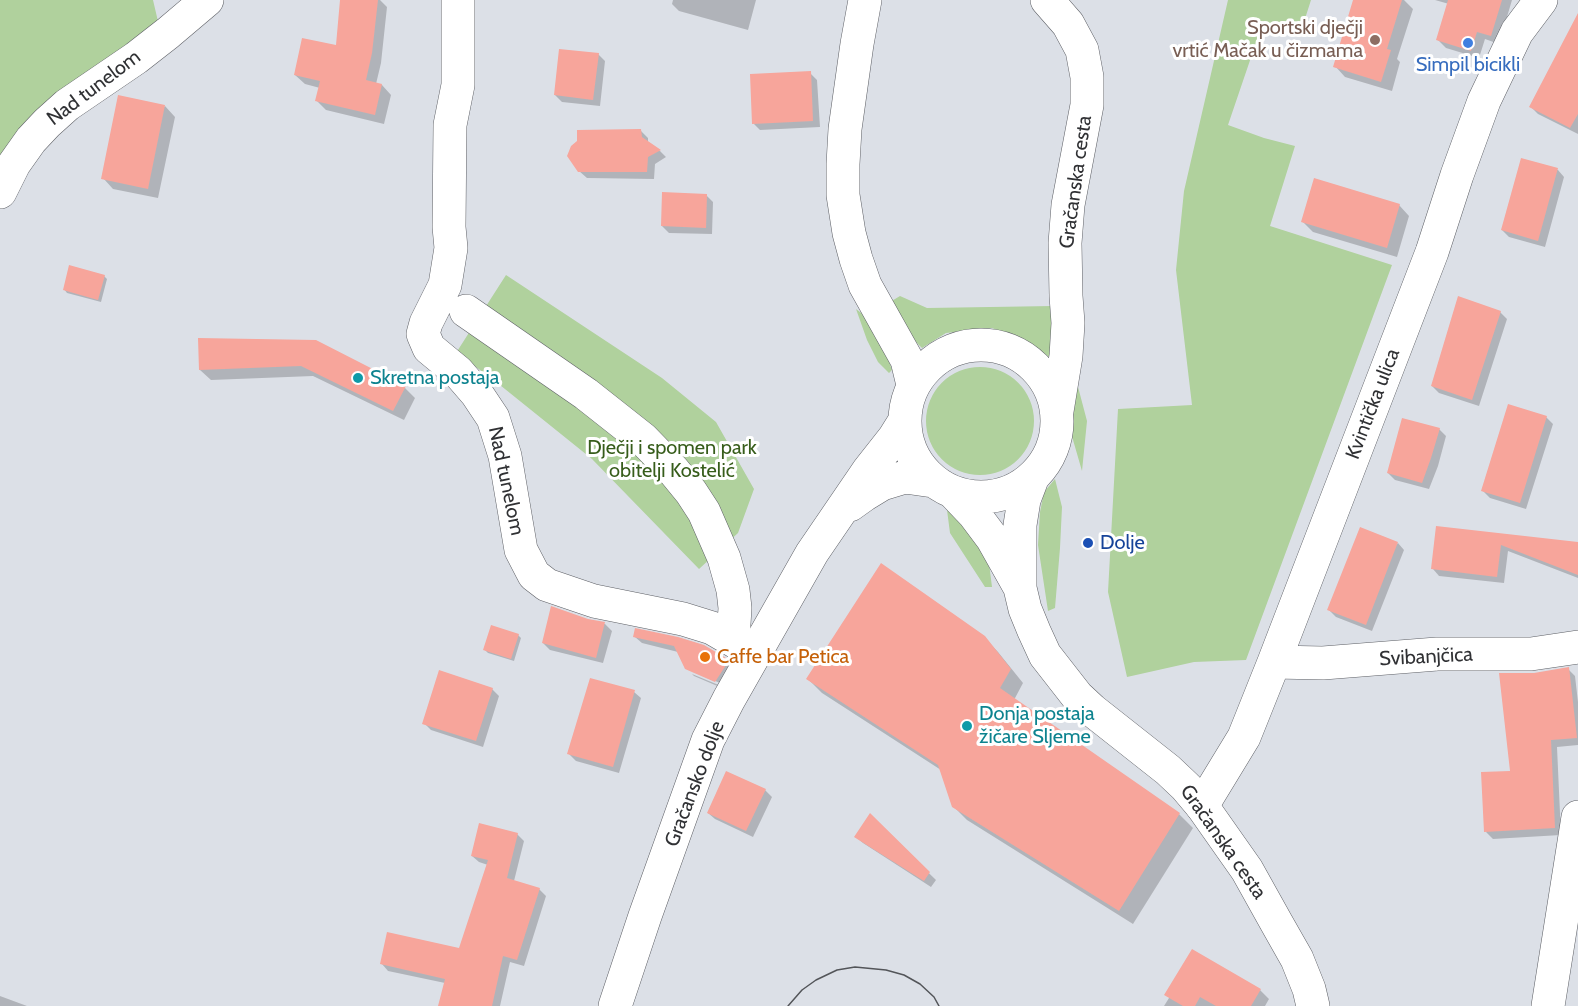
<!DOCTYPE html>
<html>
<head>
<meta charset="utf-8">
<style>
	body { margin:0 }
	canvas { display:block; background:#dce0e7 }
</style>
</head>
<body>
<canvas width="1578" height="1006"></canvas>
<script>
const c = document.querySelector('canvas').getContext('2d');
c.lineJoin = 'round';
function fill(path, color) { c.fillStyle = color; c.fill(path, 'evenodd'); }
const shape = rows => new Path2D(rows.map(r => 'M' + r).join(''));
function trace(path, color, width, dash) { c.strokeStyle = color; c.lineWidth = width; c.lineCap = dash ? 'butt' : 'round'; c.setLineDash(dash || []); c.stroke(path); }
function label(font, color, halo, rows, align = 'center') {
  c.font = font + ' Cabin,sans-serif'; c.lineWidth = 6; c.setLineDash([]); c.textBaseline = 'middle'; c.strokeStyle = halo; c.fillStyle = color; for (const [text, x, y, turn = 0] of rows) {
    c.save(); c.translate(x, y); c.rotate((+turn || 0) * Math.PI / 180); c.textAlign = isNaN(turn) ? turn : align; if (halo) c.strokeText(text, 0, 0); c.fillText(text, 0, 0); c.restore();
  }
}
fill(shape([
	[0,0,153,0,160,30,0,169],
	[1228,0,1311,0,1303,25,1261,28,1228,125,1264,138,1295,146,1270,226,1392,265,1246,660,1194,662,1127,677,1108,592,1118,409,1192,405,1176,270,1184,191],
	[506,275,662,378,716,422,754,489,738,533,699,569,592,459,490,377,456,353],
	[900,296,927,308,1053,306,1051,358,1026,343,992,328,946,333,922,348,911,337,890,302],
	[856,309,864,315,884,346,892,370,889,373,878,362,867,340],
	'926 421a54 54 0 1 1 108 0a54 54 0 1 1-108 0Z',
	[1077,383,1087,421,1082,471,1071,433],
	[1055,479,1062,507,1060,548,1055,608,1048,611,1038,545,1040,512,1044,492],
	[947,510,971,531,989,563,992,587,985,587,950,533]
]), '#b0d19d');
fill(shape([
	[342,0,380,0,387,7,381,63,376,84,382,85,391,95,384,124,326,110,317,101,320,88,305,84,295,75,337,47],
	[673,0,756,0,748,30,679,11,672,4],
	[1355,0,1404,0,1413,9,1397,59,1400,62,1392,91,1345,77,1335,66],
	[1435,0,1512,0,1499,44,1485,39,1479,58,1446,48,1438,40,1449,4],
	[1578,16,1578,134,1538,114,1531,107],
	[598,54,605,61,600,106,562,102,555,95],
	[810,73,817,80,820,127,760,130,753,123],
	[165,106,175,117,158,198,113,189,103,178],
	[641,131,648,138,648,143,660,151,666,157,655,164,654,179,587,178,579,171],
	[1522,160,1558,170,1564,177,1545,247,1509,237,1502,230],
	[706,195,713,202,712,234,669,233,662,226],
	[1399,205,1409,216,1397,257,1313,232,1302,221],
	[104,276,107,279,101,302,67,293,64,289],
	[1500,312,1507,319,1479,406,1439,393,1432,386],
	[200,339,405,388,415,398,404,420,313,376,211,380,200,370],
	[1546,417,1553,424,1526,509,1490,498,1483,491],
	[1439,429,1446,436,1438,466,1429,489,1395,480,1388,473],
	[1437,527,1578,544,1578,578,1508,551,1504,583,1439,576,1433,569],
	[1398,543,1404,550,1372,631,1336,617,1329,610],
	[588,620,605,624,612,631,603,663,550,650,543,643],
	[637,630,725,659,733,667,722,688,694,676,692,674,721,686,722,684,689,669,678,652,642,643,635,637],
	[518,635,521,638,514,661,488,653,485,650],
	[984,637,998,652,1023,683,1014,700,1179,814,1193,828,1133,924,967,820,953,806,941,770,822,693,808,679],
	[1568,669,1575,676,1578,702,1578,745,1557,747,1561,835,1493,839,1486,832,1511,772,1534,674],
	[492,689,499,696,483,747,431,730,424,723],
	[634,692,641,698,619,773,576,761,569,754],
	[765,790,772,797,753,837,715,819,708,813],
	[870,816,936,880,931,887,863,843,856,837],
	[517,834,524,841,514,881,539,889,546,896,524,966,510,962,500,1006,440,1006,445,983,388,971,382,964,460,950,488,865,479,862,472,856],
	[1260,990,1269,999,1265,1006,1164,1006,1169,998],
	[0,996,27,1006,0,1006]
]), '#0003');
fill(shape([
	[340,0,378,0,372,53,366,80,382,84,375,115,315,101,320,81,294,75,302,38,336,45],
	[1353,0,1402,0,1387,49,1391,50,1381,82,1333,67],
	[1448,0,1502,0,1491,36,1477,32,1471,51,1436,40],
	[1578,13,1578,114,1570,128,1529,107],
	[559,49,599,53,593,100,554,95],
	[811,71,813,121,752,124,750,74],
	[118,95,165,105,148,189,101,179],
	[641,129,642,137,661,150,648,157,647,172,578,172,567,156,571,146,577,141,577,130],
	[1521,158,1558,168,1538,241,1501,230],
	[1314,178,1400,204,1387,248,1301,222],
	[662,192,707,194,706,228,661,226],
	[69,265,105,275,98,300,63,290],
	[1458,296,1501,311,1472,400,1431,386],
	[198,338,316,340,406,386,393,411,301,366,199,370],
	[1508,404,1547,416,1520,503,1481,491],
	[1402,418,1440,428,1431,458,1422,483,1387,473],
	[1436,526,1578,542,1578,575,1501,545,1497,577,1431,569],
	[1360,527,1398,542,1366,625,1327,610],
	[881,563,985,636,1011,669,1000,688,1180,813,1119,911,952,807,938,765,806,679],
	[551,606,588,619,605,622,596,658,542,643],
	[491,625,519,634,511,659,483,650],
	[635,628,678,637,704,645,726,658,728,662,715,682,685,669,674,646,633,637],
	[1569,667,1577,738,1551,740,1555,828,1484,832,1481,772,1510,771,1499,673,1534,673],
	[439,670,493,688,476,741,422,724],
	[590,678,635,690,613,767,567,754],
	[726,771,766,789,746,831,707,813],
	[870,813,930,872,924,881,854,837],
	[479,823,518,833,507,878,540,888,517,960,503,956,492,1006,438,1006,445,979,380,964,387,932,459,948,488,860,471,856],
	[1192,949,1261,989,1251,1006,1216,1006,1200,997,1195,1006,1183,1006,1164,995]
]), '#f7a59b');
const street = shape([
	[458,0,458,85,450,125,449,227,451,248,445,285,426,323,423,334,429,348,458,372,477,394,493,418,505,456,521,550,534,575,547,585,594,601,683,619,712,628,755,653],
	[0,192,14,164,31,140,47,123,67,105,136,58,168,33,207,0],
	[466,311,586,394,643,439,673,470,691,492,704,512,724,558,733,590,735,608,733,640],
	[1274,662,1323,663,1437,654,1531,654,1578,647],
	[1202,806,1244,737,1274,662,1432,252,1457,175,1484,101,1517,32,1541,0],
	[1548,1006,1578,817]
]);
const secondary = shape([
	[865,0,857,44,845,129,843,164,843,195,849,233,856,259,865,285,907,360,913,385],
	[1047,0,1068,24,1082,50,1087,77,1087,105,1068,205,1065,243,1066,296,1068,323,1066,356,1057,411],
	'905 421a76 76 0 1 1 152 0a76 76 0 1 1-152 0Z',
	[1032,479,1024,500,1020,525,1020,588,1025,609,1034,631,1045,655,1077,696,1092,710,1168,770,1186,787,1202,806,1247,870,1276,922,1297,959,1309,989,1313,1006],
	[954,493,974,514,992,538,1019,586],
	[850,505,864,495,882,484,905,477,933,481],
	[615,1006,645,916,708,740,729,699,812,553,868,471,894,438,904,422]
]);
trace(street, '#5e6066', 34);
trace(secondary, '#5e6066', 34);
trace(street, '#fff', 33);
trace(secondary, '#fff', 33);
trace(shape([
	[788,1006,802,990,816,980,837,970,855,967,886,970,904,975,920,984,934,997,939,1006]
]), '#535559', 1.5);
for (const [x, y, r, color] of [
	[1375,40,6,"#8d6e63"],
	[1468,43,6,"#3f7fe0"],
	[358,378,6,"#0f9aa8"],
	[1088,543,6,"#1a4fb4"],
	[705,657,6,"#e8710a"],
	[967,726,6,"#0f9aa8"]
]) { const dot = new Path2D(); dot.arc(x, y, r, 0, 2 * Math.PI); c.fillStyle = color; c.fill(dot); trace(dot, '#fff', 2); }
label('20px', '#785e54', '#fff', [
	["Sportski dječji",1363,28],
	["vrtić Mačak u čizmama",1363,51]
], 'right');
label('20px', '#366cbe', '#fff', [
	["Simpil bicikli",1468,65]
]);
label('20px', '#303134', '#fff', [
	["Nad tunelom",94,88,-37],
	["Gračanska cesta",1076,182,-82],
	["Kvintička ulica",1373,404,-69],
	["Nad tunelom",506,481,78],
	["Svibanjčica",1426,657,-3],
	["Gračansko dolje",695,784,-69],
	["Gračanska cesta",1223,842,55]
]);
label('20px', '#0d838f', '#fff', [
	["Skretna postaja",370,378],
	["Donja postaja",979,714],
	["žičare Sljeme",979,737]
], 'left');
label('20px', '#375d1b', '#fff', [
	["Dječji i spomen park",672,448],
	["obitelji Kostelić",672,471]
]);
label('20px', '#164399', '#fff', [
	["Dolje",1100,543]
], 'left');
label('20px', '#c56008', '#fff', [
	["Caffe bar Petica",717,657]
], 'left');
</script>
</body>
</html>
